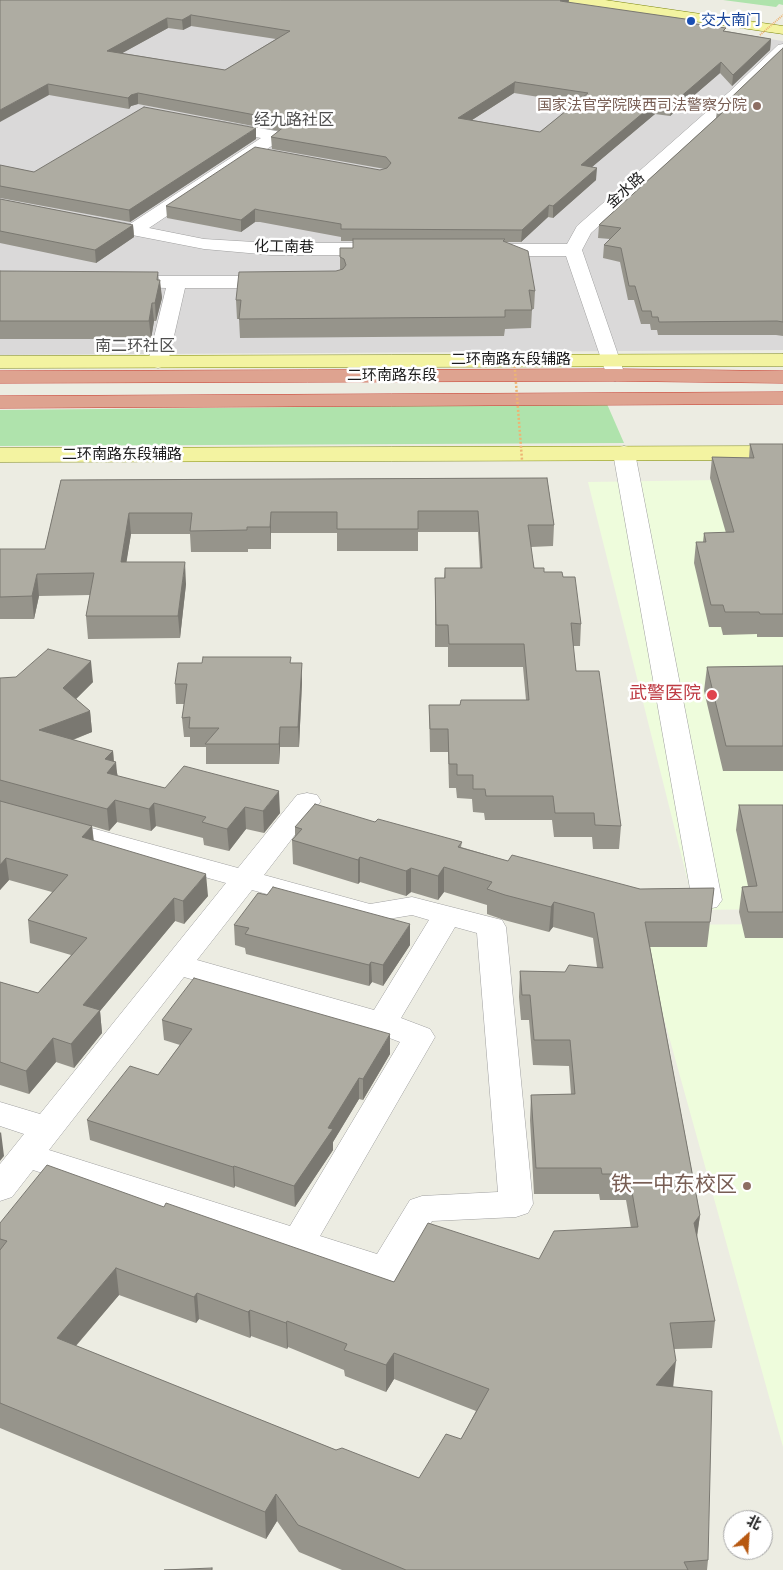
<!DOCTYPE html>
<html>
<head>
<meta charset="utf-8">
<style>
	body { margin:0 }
	#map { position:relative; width:783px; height:1570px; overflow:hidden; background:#ecece2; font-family:Jost,"Noto Sans SC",sans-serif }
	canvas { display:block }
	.north { position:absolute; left:723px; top:1510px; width:50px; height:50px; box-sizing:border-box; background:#fff; border:1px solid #a4a4a4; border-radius:50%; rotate:26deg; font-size:14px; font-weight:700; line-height:20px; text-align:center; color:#1c1c1c }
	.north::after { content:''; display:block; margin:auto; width:18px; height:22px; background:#b75811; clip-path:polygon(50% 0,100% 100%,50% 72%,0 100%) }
</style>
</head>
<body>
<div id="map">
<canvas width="783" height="1570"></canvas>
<div class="north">北</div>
</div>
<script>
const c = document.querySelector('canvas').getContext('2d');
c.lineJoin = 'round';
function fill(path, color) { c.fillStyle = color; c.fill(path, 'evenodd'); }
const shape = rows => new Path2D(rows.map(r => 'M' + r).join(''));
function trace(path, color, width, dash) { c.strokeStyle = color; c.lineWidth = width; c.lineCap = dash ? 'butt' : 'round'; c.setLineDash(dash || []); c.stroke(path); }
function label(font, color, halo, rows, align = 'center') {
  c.font = font + ' Jost,"Noto Sans SC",sans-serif'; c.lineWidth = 5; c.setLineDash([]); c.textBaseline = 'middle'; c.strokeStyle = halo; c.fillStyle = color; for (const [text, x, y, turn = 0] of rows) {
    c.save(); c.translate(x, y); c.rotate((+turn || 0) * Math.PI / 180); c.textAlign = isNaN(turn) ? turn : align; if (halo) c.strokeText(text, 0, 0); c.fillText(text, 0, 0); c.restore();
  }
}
fill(shape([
	[5,0,503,0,783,41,783,350,0,355,0,2]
]), '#dad9d9');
fill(shape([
	[783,479,783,909,695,910,588,482],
	[783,924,783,1447,638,925]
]), '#eefcdc');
fill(shape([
	[723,0,783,0,783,5,779,4,776,7],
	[607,404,624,443,0,446,0,410]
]), '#afe3ac');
const minor = shape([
	[783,44,783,56,741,98,591,233,582,250,625,375,622,379,615,381,608,379,566,256,487,256,480,254,478,250,480,246,487,244,567,244,577,226,729,92,778,45,783,44],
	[219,121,276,131,282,133,284,136,282,139,149,228,204,239,271,243,377,243,383,245,386,249,383,253,377,255,271,255,204,249,91,227,88,223,91,219,97,218,130,224,261,138,213,129,211,126,213,123,219,121],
	[124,276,276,276,283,278,285,282,283,286,276,288,185,288,168,362,165,366,158,368,151,366,148,362,166,288,117,286,115,282,117,278,124,276],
	[624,446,632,448,635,453,722,900,717,907,707,909,697,907,692,900,613,453,616,448,624,446],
	[307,793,317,795,321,801,264,875,370,904,412,897,502,920,506,927,533,1204,528,1213,516,1217,432,1221,399,1280,386,1284,33,1170,12,1197,0,1201,0,1164,24,1134,0,1126,0,1102,40,1114,226,883,0,820,0,803,238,868,297,795,307,793],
	[252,890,370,922,412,915,429,920,374,1010,197,960,252,890],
	[455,927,477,933,498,1192,422,1196,410,1200,377,1254,320,1236,435,1037,430,1029,401,1018,455,927],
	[184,977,371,1031,400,1042,290,1226,49,1150,184,977]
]);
const major = shape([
	[568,0,605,0,783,26,783,34,575,4,570,3,568,0],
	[783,354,783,366,0,368,0,356,783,354],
	[783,446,783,460,0,462,0,448,783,446]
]);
const highway = shape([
	[615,369,783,371,783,383,615,381,0,383,0,371,615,369],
	[783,392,783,404,0,408,0,396,783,392]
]);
trace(minor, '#a0a0a0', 1);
trace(major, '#7c870c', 1);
trace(highway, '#c83f32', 1);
fill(minor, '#fff');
fill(major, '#f3f3a1');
fill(highway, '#dea390');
trace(shape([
	[760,35,783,15]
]), '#edb473', 2, [1, 1]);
trace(shape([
	[514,358,522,460]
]), '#edb473', 2.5, [2, 2]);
fill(shape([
	[0,0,568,3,692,20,692,23,726,31,771,39,770,50,732,86,720,73,670,116,655,114,592,167,596,180,553,218,548,217,521,242,505,242,535,291,534,309,532,309,531,328,505,329,504,336,240,338,239,319,237,319,236,300,340,270,340,257,353,248,353,241,341,241,341,237,260,222,255,222,241,232,167,218,166,206,385,169,272,149,271,137,279,131,138,104,131,106,129,109,49,95],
	[191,26,276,39,225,70,122,53,168,28,183,30],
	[514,93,576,103,540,132,472,120],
	[783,48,783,336,776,335,658,335,657,330,651,330,650,324,641,324,634,300,628,300,620,262,603,258,604,245,610,239,598,238,599,225,716,118,717,111],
	[256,139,130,222,0,198,0,165,34,172],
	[0,199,133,225,134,237,96,263,0,243],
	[0,271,159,280,162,298,156,321,154,321,151,339,0,339],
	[750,444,783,444,783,637,757,637,757,634,723,635,721,627,709,627,694,563,696,542,703,542,704,533,726,533,710,478,712,457,749,458],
	[547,478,554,525,553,546,531,547,534,568,544,572,563,577,581,624,580,646,573,646,576,671,621,826,619,849,593,849,592,837,554,837,552,820,485,820,484,813,473,812,472,799,457,798,456,788,449,788,448,752,430,752,429,705,460,705,526,700,523,667,448,667,448,647,435,647,435,578,444,578,445,568,480,568,478,532,418,532,418,551,337,551,337,533,271,533,271,549,248,549,248,552,191,552,190,534,131,534,126,562,186,584,180,638,88,639,86,616,90,595,39,596,34,619,0,619,0,549,45,549,61,480],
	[291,663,302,682,299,747,280,747,279,764,206,764,206,747,190,747,190,737,184,737,182,718,184,704,176,704,175,684],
	[783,666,783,771,723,771,704,691,707,667],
	[0,678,93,682,76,699,90,711,92,732,73,740,113,751,114,762,118,776,165,788,280,813,264,833,246,829,229,851,204,845,203,838,156,826,151,831,117,822,109,831,92,826,94,841,208,896,184,924,175,921,100,1011,102,1033,74,1068,56,1062,29,1094,0,1085,0,982,38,993,71,955,30,943,28,920,52,892,9,880,0,890],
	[739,805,783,805,783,938,745,938,739,912,742,887,748,886,736,830],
	[375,822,462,842,461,847,508,861,640,889,714,888,707,947,650,947,700,1215,697,1238,715,1321,712,1348,674,1349,673,1387,708,1560,707,1570,342,1570,299,1552,277,1521,266,1539,0,1428,0,1223,164,1207,394,1282,539,1259,631,1228,626,1200,600,1200,599,1194,534,1194,530,1120,531,1095,571,1094,569,1066,533,1065,529,1020,521,1020,519,997,520,971,565,972,597,967,593,938,553,927,549,932,504,920,487,914,487,905,444,892,438,900,411,892,406,896,360,882,358,884,293,864,292,840,295,836,295,827],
	[119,1295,196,1323,199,1319,250,1338,251,1336,287,1349,288,1347,344,1370,345,1376,386,1392,394,1379,476,1411,461,1439,419,1478,336,1450,76,1346],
	[234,925,410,945,383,986,372,982,369,986,246,954,245,948,235,945],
	[162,1020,390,1054,363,1100,359,1099,333,1142,333,1150,295,1207,235,1186,234,1188,90,1140,87,1120,158,1075,180,1045,164,1040]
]), '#96948b');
fill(shape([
	[561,0,569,0,568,4,560,1],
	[191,15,191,26,183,30,182,20],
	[167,18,168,28,108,61,107,51],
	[771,39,770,50,732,86,733,75],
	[721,62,720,73,670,116,671,105],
	[515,82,514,93,458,129,458,118],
	[48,84,49,95,0,122,0,110],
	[138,93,138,104,131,106,129,109,128,98,131,95],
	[656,102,655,114,580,177,581,165],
	[256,128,256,139,130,222,129,210],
	[597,168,596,180,553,218,553,206],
	[549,205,548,217,521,242,522,230],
	[255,209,255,222,241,232,241,220],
	[133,225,134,237,96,263,95,250],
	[158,272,159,285,160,280,162,298,156,321,155,303],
	[152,303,154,321,151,339,149,321],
	[271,512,271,549,270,527],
	[129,513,131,534,123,584,121,562],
	[185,562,186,584,180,638,178,616],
	[37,574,39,596,34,619,32,596],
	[91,661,93,682,65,710,63,688],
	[302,663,302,682,299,747,298,727],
	[90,711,92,732,41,752,39,730],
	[280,727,280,747,279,764,279,744],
	[113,751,114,765,116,762,118,784,109,795,105,759],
	[279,791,280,813,264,833,263,811],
	[115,800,117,822,109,831,107,809],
	[154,803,156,826,151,831,149,809],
	[245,807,246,829,229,851,227,829],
	[92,826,94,848,82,837],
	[360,857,360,882,358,884,358,860],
	[6,858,9,880,0,890,0,865],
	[444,867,444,892,438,900,438,876],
	[411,868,411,892,406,896,406,871],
	[206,874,208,896,184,924,183,901],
	[174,898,175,921,100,1011,102,1033,74,1068,71,1044,83,1005],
	[554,902,553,927,549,932,551,907],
	[410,924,410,945,383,986,383,965],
	[371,962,372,982,369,986,369,965],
	[390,1034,390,1054,363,1100,363,1079],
	[53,1038,56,1062,29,1094,26,1071],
	[359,1078,359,1099,333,1142,333,1150,295,1207,294,1186,328,1128],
	[1,1132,4,1156,0,1161,0,1133],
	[234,1166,235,1186,234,1188,233,1167],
	[700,1215,696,1241,694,1223],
	[116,1268,119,1295,60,1364,57,1338],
	[197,1293,199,1319,196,1323,194,1297],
	[250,1310,251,1336,250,1338,248,1312],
	[287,1321,288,1347,287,1349,286,1323],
	[394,1353,394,1379,386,1392,386,1365],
	[676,1361,673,1388,656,1385],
	[276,1494,277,1521,266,1539,265,1512]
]), '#7a7871');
const building = shape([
	[0,0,561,0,560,1,692,20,689,23,726,28,723,31,771,39,733,75,721,62,671,105,656,102,581,165,597,168,553,206,549,205,522,230,341,229,341,224,259,210,255,209,241,220,166,206,255,147,380,170,387,168,391,163,386,157,271,137,285,126,282,120,138,93,131,95,128,98,48,84,0,110,0,0],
	[191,15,290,31,225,70,107,51,167,18,182,20,191,15],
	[515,82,588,93,540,132,458,118,515,82],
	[783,48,783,322,777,321,659,322,658,317,652,317,651,311,642,311,635,286,629,286,621,248,604,245,621,228,599,225,723,112,717,111,783,48],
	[144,107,256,128,129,210,0,186,0,165,34,172,144,107],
	[0,199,133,225,95,250,0,231,0,199],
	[353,239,505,239,503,241,528,251,535,291,529,290,532,310,505,310,505,317,239,319,241,300,236,300,239,272,336,271,343,269,346,265,344,259,340,257,340,248,353,248,353,239],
	[0,271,158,272,157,280,160,280,155,303,152,303,149,321,0,321,0,271],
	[750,444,783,444,783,614,760,614,759,612,725,612,723,605,711,605,696,542,706,542,704,533,734,532,712,457,754,458,750,444],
	[547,478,554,525,528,525,534,568,544,568,544,572,562,572,563,577,575,577,581,624,571,623,576,671,599,671,621,826,595,825,594,813,555,813,553,796,486,796,485,789,473,789,473,775,457,775,457,764,449,764,448,729,430,729,429,705,460,705,461,700,529,700,524,644,449,644,448,625,436,625,435,578,445,578,445,568,482,568,478,511,418,511,418,529,337,529,337,512,271,512,270,527,247,527,247,530,190,531,192,513,129,513,121,562,185,562,178,616,86,616,94,573,37,574,32,596,0,597,0,549,45,549,61,480,547,478],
	[48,649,91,661,63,688,90,711,39,730,113,751,105,759,116,762,107,773,165,788,184,766,279,791,263,811,245,807,227,829,202,822,206,817,154,803,149,809,115,800,107,809,0,780,0,678,16,677,48,649],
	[203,657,291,657,290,663,302,663,298,727,280,727,279,744,205,744,219,728,189,728,190,717,182,718,187,684,175,684,178,663,202,663,203,657],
	[783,666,783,746,726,746,707,667,783,666],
	[0,801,92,826,82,837,206,874,183,901,174,898,83,1005,100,1010,71,1044,53,1038,26,1071,0,1062,0,982,38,993,87,938,28,920,68,875,6,858,0,865,0,801],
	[315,804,375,822,378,819,462,842,458,847,508,861,512,855,640,889,714,888,710,922,645,922,700,1215,694,1223,715,1321,670,1323,676,1361,656,1385,712,1391,708,1560,684,1562,688,1570,406,1570,298,1525,276,1494,265,1512,0,1403,0,1250,7,1241,0,1239,0,1223,47,1165,164,1207,166,1203,394,1282,428,1223,539,1259,554,1231,638,1227,629,1174,602,1174,601,1168,536,1168,531,1095,575,1094,570,1040,534,1040,530,995,522,995,520,971,565,972,569,965,603,968,594,913,554,902,551,907,505,895,487,889,492,882,444,867,438,876,411,868,406,871,360,857,358,860,292,840,302,829,295,827,315,804],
	[116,1268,194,1297,197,1293,248,1312,250,1310,286,1323,287,1321,347,1344,344,1350,386,1365,394,1353,489,1389,461,1439,446,1434,419,1478,342,1448,336,1450,57,1338,116,1268],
	[739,805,783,805,783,912,748,912,742,887,757,886,739,805],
	[273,887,410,924,383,965,371,962,369,965,245,934,249,928,234,925,258,893,267,895,273,887],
	[194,978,390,1034,363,1079,359,1078,328,1128,333,1129,294,1186,234,1166,233,1167,87,1120,130,1066,158,1075,192,1029,162,1020,194,978],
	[212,1568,212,1570,164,1570,212,1568]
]);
fill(building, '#aeaca2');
trace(building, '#7a7871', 1);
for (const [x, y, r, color] of [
	[691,21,5,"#1a4fb4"],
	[757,106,5,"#8d6e63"],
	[712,695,6,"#e0444e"],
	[747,1186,5,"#8d6e63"]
]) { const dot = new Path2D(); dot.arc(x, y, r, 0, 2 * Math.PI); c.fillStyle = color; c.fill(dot); trace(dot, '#fff', 2); }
label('15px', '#164399', '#fff', [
	["交大南门",701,21]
], 'left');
label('15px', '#785e54', '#fff', [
	["国家法官学院陕西司法警察分院",747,106]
], 'right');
label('15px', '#1c1c1c', '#fff', [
	["金水路",626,191,-42],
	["化工南巷",284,248,1],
	["二环南路东段辅路",511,360],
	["二环南路东段",392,376],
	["二环南路东段辅路",122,455]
]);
label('16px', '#4f4f4f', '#fff', [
	["经九路社区",294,121],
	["南二环社区",135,347]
]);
label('18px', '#be3a42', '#fff', [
	["武警医院",701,695]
], 'right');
label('21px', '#785e54', '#fff', [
	["铁一中东校区",737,1186]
], 'right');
</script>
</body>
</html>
